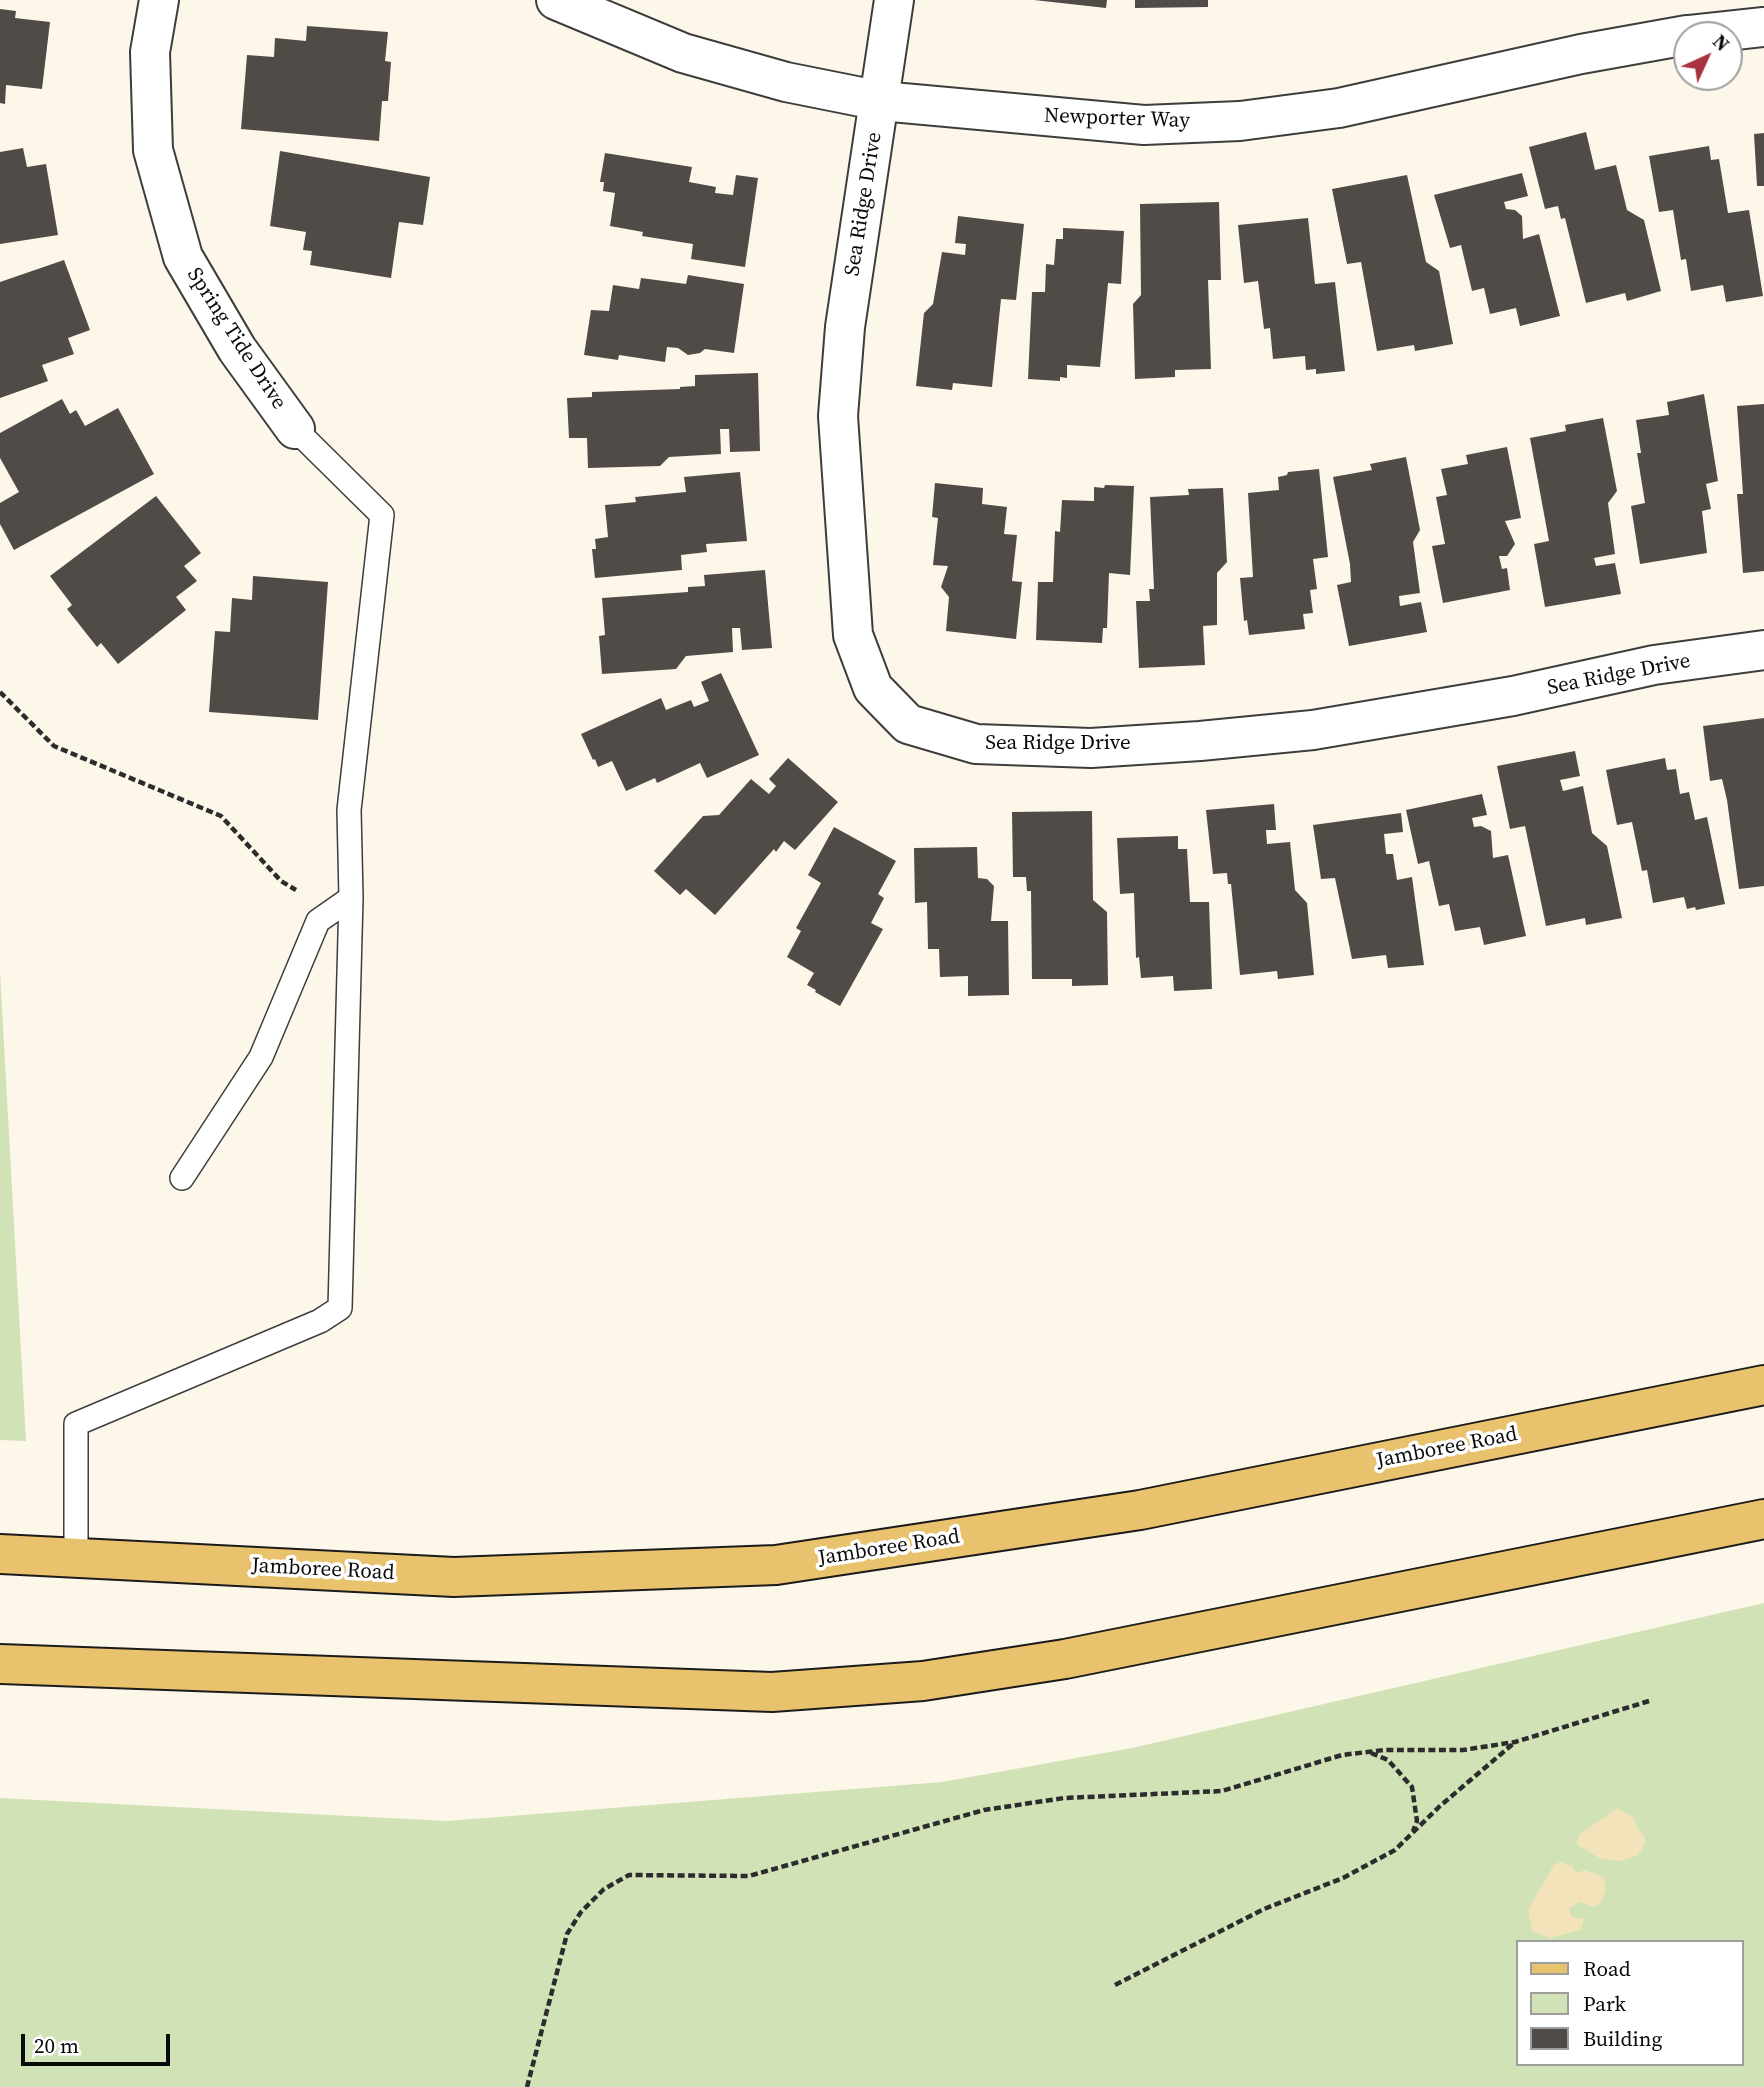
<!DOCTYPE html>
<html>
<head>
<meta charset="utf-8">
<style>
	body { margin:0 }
	#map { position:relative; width:1764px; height:2087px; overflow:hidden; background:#fdf7e9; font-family:"Source Serif 4",serif }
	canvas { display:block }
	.legend { position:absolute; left:1516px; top:1940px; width:228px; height:126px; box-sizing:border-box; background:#fff; border:2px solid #9d9d9d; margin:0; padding:9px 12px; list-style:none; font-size:21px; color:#0a0a0a }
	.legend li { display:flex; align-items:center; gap:14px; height:35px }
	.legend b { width:35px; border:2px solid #9d9d9d }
	.north { position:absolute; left:1673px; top:21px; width:70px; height:70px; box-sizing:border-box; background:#fff; border:2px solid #9d9d9d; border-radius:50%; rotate:45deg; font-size:19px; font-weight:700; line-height:28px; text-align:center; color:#0a0a0a }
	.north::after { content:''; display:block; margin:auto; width:24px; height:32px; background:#a93240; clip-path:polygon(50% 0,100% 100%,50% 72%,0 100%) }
	.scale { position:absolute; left:21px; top:2034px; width:149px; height:32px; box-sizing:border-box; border:4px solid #0a0a0a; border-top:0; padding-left:9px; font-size:21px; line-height:24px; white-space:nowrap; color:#0a0a0a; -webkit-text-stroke:5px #fff; paint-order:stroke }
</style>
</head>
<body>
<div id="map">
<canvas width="1764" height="2087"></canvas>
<ul class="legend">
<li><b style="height:9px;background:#e9c26d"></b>Road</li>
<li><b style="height:19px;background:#d1e2b7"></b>Park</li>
<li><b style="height:19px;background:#514b48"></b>Building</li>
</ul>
<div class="north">N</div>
<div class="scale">20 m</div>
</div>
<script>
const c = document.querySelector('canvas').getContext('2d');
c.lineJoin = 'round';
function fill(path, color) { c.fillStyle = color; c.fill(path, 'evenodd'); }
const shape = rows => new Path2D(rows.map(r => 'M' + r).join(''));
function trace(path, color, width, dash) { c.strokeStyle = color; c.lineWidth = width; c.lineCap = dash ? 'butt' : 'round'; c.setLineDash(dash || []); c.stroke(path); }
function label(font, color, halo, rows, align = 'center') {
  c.font = font + ' "Source Serif 4",serif'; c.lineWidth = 7; c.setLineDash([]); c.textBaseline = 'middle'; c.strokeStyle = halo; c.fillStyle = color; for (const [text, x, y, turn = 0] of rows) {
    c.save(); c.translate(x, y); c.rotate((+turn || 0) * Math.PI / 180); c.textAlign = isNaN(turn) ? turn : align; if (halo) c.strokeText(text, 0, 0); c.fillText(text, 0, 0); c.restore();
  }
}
fill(shape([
	[0,972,26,1441,0,1440],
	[1764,1603,1764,2087,0,2087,0,1798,447,1821,942,1782,1132,1748],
	[1517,1942,1741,1942,1741,2064,1517,2064]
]), '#d1e2b7');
fill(shape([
	[1618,1808,1634,1818,1637,1828,1644,1836,1645,1844,1638,1855,1621,1861,1601,1859,1576,1844,1580,1834],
	[1560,1862,1572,1866,1577,1873,1585,1870,1603,1877,1606,1889,1602,1901,1595,1907,1580,1902,1569,1909,1572,1917,1584,1919,1581,1930,1550,1938,1532,1931,1528,1910,1554,1865]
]), '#f3e3bb');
fill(shape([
	[1034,0,1107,0,1106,8],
	[1135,0,1208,0,1208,7,1135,8],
	[0,9,16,11,15,18,50,22,42,89,6,85,5,104,0,103],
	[307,26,388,32,385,61,391,62,388,101,382,101,379,141,241,129,247,55,274,57,275,38,306,41],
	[1586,132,1595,170,1616,165,1627,210,1644,220,1661,291,1627,301,1625,293,1586,303,1565,218,1561,219,1558,206,1545,209,1529,147],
	[1764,133,1764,186,1757,186,1754,134],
	[1709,146,1711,160,1719,159,1728,213,1749,210,1763,296,1726,302,1723,285,1691,291,1686,259,1681,260,1673,210,1659,212,1649,156],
	[23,148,27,167,46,164,58,235,0,244,0,152],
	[280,151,430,177,423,225,399,222,391,278,310,265,312,251,303,250,306,232,270,226],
	[605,153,692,167,689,182,716,187,715,193,733,195,736,175,758,178,745,267,691,259,693,244,642,236,643,232,610,226,615,193,603,191,604,182,600,182],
	[1522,173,1528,196,1504,202,1506,209,1515,210,1522,216,1523,239,1539,234,1560,316,1520,326,1516,308,1490,314,1484,288,1472,291,1461,245,1450,248,1434,195],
	[1407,175,1426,262,1439,271,1453,344,1415,351,1414,345,1377,351,1361,262,1347,264,1332,189],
	[1219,202,1221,280,1208,280,1211,369,1175,370,1175,377,1135,379,1133,304,1141,295,1140,204],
	[958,216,1024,224,1016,300,1001,299,992,387,953,383,952,390,916,386,924,313,933,304,942,252,965,255,966,244,955,243],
	[1308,218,1315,284,1335,282,1345,371,1316,374,1316,369,1306,370,1305,356,1273,359,1270,328,1264,329,1258,281,1244,283,1238,225],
	[1063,228,1124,231,1121,284,1108,283,1100,367,1067,365,1067,378,1060,377,1060,381,1028,379,1032,292,1045,292,1046,264,1054,265,1056,239,1063,239],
	[64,260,90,330,68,338,74,354,42,365,48,381,0,398,0,282],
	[688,275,744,284,734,353,705,349,700,353,688,355,678,348,667,347,665,362,619,355,618,360,584,355,591,310,609,311,613,285,639,289,641,278,686,284],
	[758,373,760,451,730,452,729,429,720,429,721,454,669,457,660,466,588,468,587,438,569,438,567,398,592,397,592,392,680,389,680,387,695,386,695,375],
	[1704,394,1718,481,1706,484,1711,509,1702,511,1707,553,1640,564,1631,506,1645,503,1637,453,1641,453,1636,420,1669,415,1667,402],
	[62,399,70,414,76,410,85,426,118,408,154,474,14,550,0,524,0,503,19,492,0,458,0,433],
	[1764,404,1764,571,1743,573,1737,494,1743,494,1737,406],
	[1603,418,1617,491,1608,503,1615,554,1594,558,1596,566,1615,563,1621,594,1545,607,1534,544,1549,541,1530,438,1566,431,1565,425],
	[1507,447,1521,518,1505,521,1515,544,1507,556,1499,556,1502,569,1507,568,1510,590,1443,603,1432,546,1445,544,1436,497,1447,495,1441,469,1468,464,1466,455],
	[1406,457,1420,530,1413,542,1420,593,1399,596,1400,606,1421,602,1427,632,1349,646,1337,585,1351,582,1350,564,1333,477,1372,470,1370,464],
	[1319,469,1328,557,1313,559,1317,589,1310,590,1313,613,1303,614,1305,629,1249,635,1247,620,1244,621,1240,578,1253,577,1248,493,1279,490,1278,477,1287,475,1288,472],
	[740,472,747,541,706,544,707,552,681,555,682,570,595,578,592,549,596,549,595,539,608,537,605,505,636,502,635,497,686,492,684,477],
	[935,483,983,488,982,504,1007,507,1004,534,1017,535,1012,581,1022,582,1016,639,946,631,949,597,941,587,948,566,933,565,938,518,932,517],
	[1105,485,1134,486,1130,575,1109,573,1107,628,1103,628,1102,643,1036,640,1038,582,1053,582,1055,531,1060,532,1062,500,1094,501,1094,487,1104,488],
	[1223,488,1227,562,1217,573,1217,625,1203,626,1205,665,1139,668,1136,601,1150,601,1149,589,1154,589,1150,497,1189,495,1188,489],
	[156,496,201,553,184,566,197,581,176,597,186,610,118,664,101,643,97,647,67,609,72,605,50,576],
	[765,570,772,648,742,650,740,628,732,628,733,652,686,656,676,669,602,674,599,636,605,635,602,598,688,592,688,587,705,586,704,575],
	[253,576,328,582,318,720,209,712,215,631,230,632,232,598,252,600],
	[721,673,759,755,707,778,700,763,657,783,655,778,626,791,612,761,598,767,595,759,593,760,581,734,661,698,666,710,691,700,694,707,709,701,701,682],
	[1764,718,1764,886,1739,889,1727,800,1722,779,1710,781,1703,726],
	[1575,751,1580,776,1560,780,1563,791,1583,786,1592,833,1607,846,1622,918,1586,925,1585,918,1546,926,1525,826,1510,829,1497,766],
	[788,758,838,802,795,850,784,841,776,852,774,849,715,915,686,889,680,895,654,871,703,816,719,815,751,779,769,794,776,786,769,779],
	[1665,758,1667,770,1676,769,1680,794,1689,792,1695,820,1707,817,1725,904,1696,910,1695,907,1687,909,1684,897,1653,903,1647,870,1642,871,1632,822,1617,825,1606,770],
	[1482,794,1487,815,1472,818,1474,827,1481,826,1491,831,1493,858,1508,855,1526,936,1484,945,1480,927,1455,931,1449,904,1439,906,1429,861,1418,864,1406,810],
	[1274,804,1276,830,1266,830,1267,844,1290,842,1295,890,1307,903,1314,975,1278,979,1277,971,1240,975,1231,884,1228,884,1227,873,1213,874,1206,810],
	[1092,811,1093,900,1107,912,1108,985,1072,986,1072,979,1032,979,1031,891,1027,891,1026,877,1013,877,1012,812],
	[1401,813,1403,832,1384,834,1386,854,1393,854,1397,880,1412,877,1424,965,1388,968,1386,955,1352,959,1335,878,1321,879,1313,825],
	[834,827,896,861,878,894,884,898,871,923,883,929,840,1006,815,992,816,990,807,985,814,973,787,957,801,931,796,928,821,883,808,875],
	[1178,836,1178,849,1187,849,1190,902,1209,902,1212,989,1174,991,1173,976,1141,978,1139,957,1136,958,1134,893,1120,894,1117,838],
	[977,847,978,878,987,879,994,886,991,921,1008,921,1009,995,968,996,968,976,940,977,939,949,928,949,927,902,915,903,914,848]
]), '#514b48');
const service = shape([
	[182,1178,261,1057,318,921,351,898],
	[76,1558,76,1424,320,1321,340,1308,351,898,349,810,382,515,295,429]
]);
const minor = shape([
	[159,0,150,52,153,150,183,257,237,349,295,429],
	[556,0,683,53,786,82,881,101,1144,125,1240,121,1339,108,1581,54,1687,35],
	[894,0,845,327,838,416,853,635,873,688,908,724,976,744,1091,748,1200,741,1313,730,1513,696,1654,665,1764,650],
	[1690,35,1764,27]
]);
const primary = shape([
	[0,1554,454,1577,776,1565,1140,1510,1764,1385],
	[0,1664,772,1692,923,1681,1065,1659,1764,1519]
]);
trace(service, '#3d3d3d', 26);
trace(minor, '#3d3d3d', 42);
trace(primary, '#1b1b1b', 42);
trace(shape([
	[0,692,54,746,221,816,281,881,296,890],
	[1371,1753,1388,1760,1412,1787,1417,1821,1413,1831],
	[1115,1985,1264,1909,1343,1878,1395,1850,1440,1806,1514,1743],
	[527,2087,567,1934,581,1912,604,1889,629,1875,749,1876,984,1810,1064,1798,1222,1791,1342,1755,1384,1750,1463,1750,1515,1742,1649,1701]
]), '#2c2c2c', 4.5, [7, 3.5]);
trace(service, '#fff', 23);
trace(minor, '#fff', 38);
trace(primary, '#e9c26d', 38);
label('21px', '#0a0a0a', '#fff', [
	["Newporter Way",1117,119,2],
	["Sea Ridge Drive",864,204,-81],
	["Spring Tide Drive",236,339,57],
	["Sea Ridge Drive",1619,675,-11],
	["Sea Ridge Drive",1058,744],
	["Jamboree Road",1447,1448,-11],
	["Jamboree Road",889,1548,-9],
	["Jamboree Road",323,1570,3]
]);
</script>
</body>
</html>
